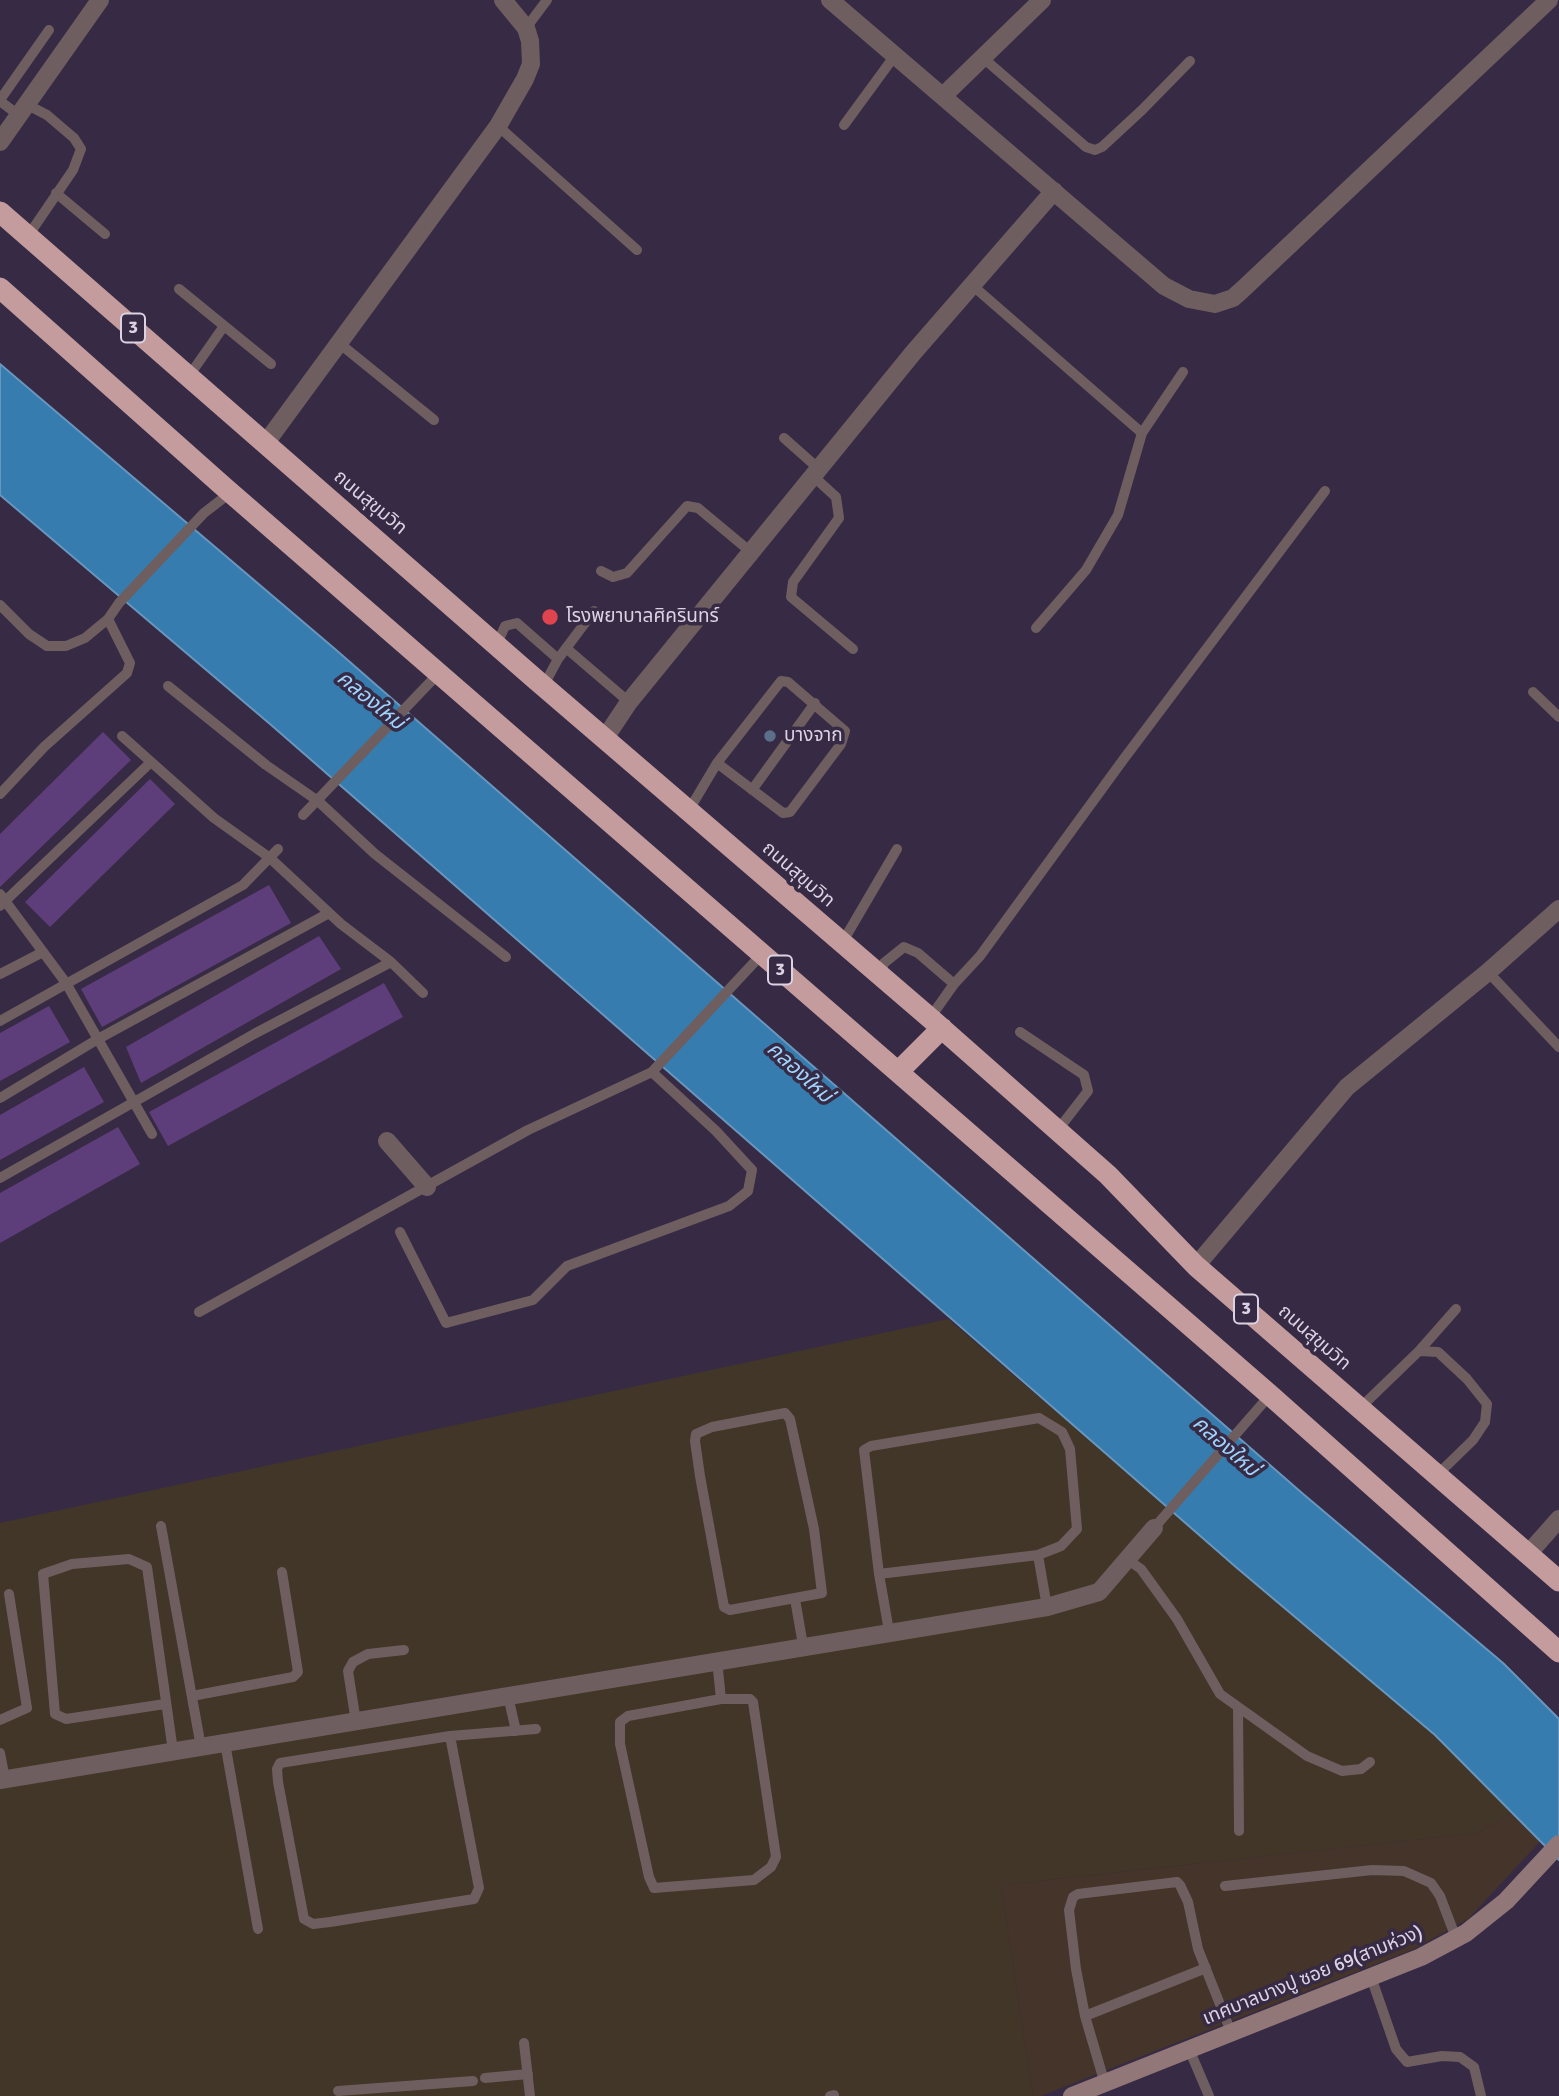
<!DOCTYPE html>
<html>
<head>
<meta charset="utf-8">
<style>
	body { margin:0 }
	canvas { display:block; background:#372a44 }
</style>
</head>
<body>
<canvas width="1559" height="2096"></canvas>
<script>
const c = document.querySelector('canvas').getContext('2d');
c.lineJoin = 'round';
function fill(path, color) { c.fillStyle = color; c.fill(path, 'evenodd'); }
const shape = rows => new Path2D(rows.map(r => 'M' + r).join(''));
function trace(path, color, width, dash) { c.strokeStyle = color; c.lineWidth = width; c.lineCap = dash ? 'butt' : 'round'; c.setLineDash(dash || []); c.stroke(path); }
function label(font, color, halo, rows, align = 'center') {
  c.font = font + ' Signika,"Noto Sans Thai",sans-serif'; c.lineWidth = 7; c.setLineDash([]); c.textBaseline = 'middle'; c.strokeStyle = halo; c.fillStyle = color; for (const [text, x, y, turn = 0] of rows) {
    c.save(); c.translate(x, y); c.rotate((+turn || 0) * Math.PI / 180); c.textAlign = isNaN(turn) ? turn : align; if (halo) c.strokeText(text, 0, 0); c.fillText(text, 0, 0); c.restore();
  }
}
fill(shape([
	[1520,1808,1549,1832,1468,1919,1414,1949,1041,2096,1033,2096,1001,1885,1477,1833]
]), '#443429');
fill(shape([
	[948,1319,1520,1808,1477,1833,1001,1885,1033,2096,0,2096,0,1523]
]), '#413627');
const water = shape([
	[0,364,335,649,1302,1493,1503,1663,1559,1719,1559,1860,1435,1735,1237,1568,270,724,0,495,0,364]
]);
fill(water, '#367cae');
trace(water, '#6896be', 2);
fill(shape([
	[103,732,131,760,0,887,0,834],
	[150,779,175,804,50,927,25,902],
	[269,885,291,923,102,1027,81,989],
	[319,936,341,969,141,1083,126,1047],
	[384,983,403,1017,168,1146,149,1112],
	[49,1006,70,1042,0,1081,0,1033],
	[84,1067,104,1102,0,1160,0,1115],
	[118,1127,140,1164,0,1243,0,1193]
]), '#5e3d7b');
trace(shape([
	[526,28,547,0],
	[982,57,1086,147,1095,150,1102,147,1142,110,1190,61],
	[0,100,49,30],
	[0,101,17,114],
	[26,104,47,115,74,138,81,149,73,170,28,236],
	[844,125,896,54],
	[498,126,637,250],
	[56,193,105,234],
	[972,285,1142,433,1183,372],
	[179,289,271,364],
	[339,343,434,420],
	[189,376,224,326],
	[784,438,819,469],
	[813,476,836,497,839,518,793,582,791,597,853,649],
	[601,571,613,577,627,573,687,506,698,508,752,553],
	[0,605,29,634,47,646,66,646,85,638,108,619],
	[1036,628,1086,570,1118,515,1142,433],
	[497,644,505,626,517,623,558,659],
	[566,648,629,702],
	[544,685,558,659,594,611],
	[168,686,266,765,318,801,375,854,506,957],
	[1533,692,1559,717],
	[122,736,214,818,270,858,341,924,391,962,423,993],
	[752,790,815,703],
	[0,794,44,747,127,673,130,663,108,619,119,603,204,513,230,493],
	[689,810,717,763,781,681,788,682,845,731,841,744,790,812,783,813,717,763],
	[303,815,438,674],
	[0,894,66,983,152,1134],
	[0,906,150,763],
	[842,943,897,849],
	[1488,972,1559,1047],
	[0,974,43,952],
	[880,976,884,963,904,947,918,953,954,984],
	[930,1018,954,984,980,956,1123,760,1325,491],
	[0,1021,243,885,278,849],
	[1020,1032,1084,1075,1088,1091,1057,1131],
	[0,1098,98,1039,329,913],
	[0,1178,254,1034,391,962],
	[400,1232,446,1323,533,1300,567,1266,729,1206,748,1191,752,1170,716,1131,652,1072],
	[199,1312,528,1130,652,1072,762,954],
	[1419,1351,1456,1309],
	[1360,1408,1419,1351,1438,1352,1467,1379,1487,1404,1485,1422,1473,1440,1437,1475],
	[785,1413,790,1419,814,1529,822,1593,730,1610,724,1607,700,1476,695,1441,696,1434,712,1427,785,1413],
	[161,1526,201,1747],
	[1154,1528,1270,1395],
	[1128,1560,1141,1569,1177,1619,1220,1694,1307,1756,1342,1771,1361,1769,1370,1762],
	[879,1574,864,1450,871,1446,1039,1418,1062,1432,1070,1449,1077,1529,1061,1546,1038,1555],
	[795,1599,803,1645],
	[889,1631,879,1574,1038,1555,1047,1607],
	[717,1660,721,1699],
	[192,1696,293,1677,298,1672,282,1572],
	[508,1696,516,1731],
	[721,1699,750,1699,753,1702,776,1857,771,1867,754,1880,654,1888,649,1877,620,1744,620,1722,628,1716,721,1699],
	[165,1704,66,1719,55,1714,43,1574,72,1564,129,1559,147,1567,173,1751],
	[1238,1707,1239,1831],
	[0,1720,27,1708,9,1594],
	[356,1722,348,1671,353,1662,368,1654,404,1650],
	[450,1736,479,1888,474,1899,330,1922,313,1924,304,1919,278,1782,277,1769,280,1763,450,1736,536,1729],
	[225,1743,258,1929],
	[0,1753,5,1779],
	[1225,1886,1372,1870,1404,1871,1431,1883,1440,1896,1456,1938],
	[1371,1977,1396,2049,1407,2062,1442,2056,1460,2057,1474,2067,1481,2096],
	[1085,2016,1206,1968],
	[524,2043,530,2096],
	[1189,2049,1209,2096],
	[485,2078,528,2074],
	[1105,2084,1085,2016,1076,1969,1069,1910,1073,1897,1078,1894,1177,1882,1180,1885,1188,1902,1198,1949,1231,2032],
	[338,2091,473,2081],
	[830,2096,834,2095]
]), '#6f5e5f', 10);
trace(shape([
	[830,0,1164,286,1189,299,1215,304,1233,298,1242,290,1549,0],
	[943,96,1042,0],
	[0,142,100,0],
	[265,444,498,126,525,79,531,64,530,41,526,28,503,0],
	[605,738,629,702,913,353,1054,191],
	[387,1141,427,1187],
	[1196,1266,1347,1087,1488,972,1559,909],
	[1528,1554,1559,1519],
	[0,1780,1047,1607,1099,1592,1154,1528]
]), '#6f5e5f', 18);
trace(shape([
	[1072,2096,1421,1957,1466,1933,1506,1901,1559,1844]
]), '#927779', 18);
trace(shape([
	[0,212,534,678,930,1018,1108,1175,1196,1266,1559,1581],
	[0,288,224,487,1270,1395,1559,1652],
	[899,1071,942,1028]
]), '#c59c9e', 21);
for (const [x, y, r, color] of [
	[550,617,9,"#e0444e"],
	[770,736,7,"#5c6f8a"]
]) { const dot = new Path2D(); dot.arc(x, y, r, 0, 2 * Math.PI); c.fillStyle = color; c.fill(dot); trace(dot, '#372a44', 2.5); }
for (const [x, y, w] of [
	[133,328,24],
	[780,970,24],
	[1246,1309,24]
]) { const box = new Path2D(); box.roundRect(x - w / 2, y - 14.5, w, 29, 5); c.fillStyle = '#372a44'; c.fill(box); trace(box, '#dbd3e4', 2); }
label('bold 18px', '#dbd3e4', null, [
	["3",133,328],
	["3",780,970],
	["3",1246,1309]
]);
label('19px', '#dbd3e4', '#372a44', [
	["ถนนสุขุมวิท",370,503,40],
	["ถนนสุขุมวิท",798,875,41],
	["ถนนสุขุมวิท",1314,1338,41],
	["เทศบาลบางปู ซอย 69(สามห่วง)",1313,1976,-22]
]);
label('19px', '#dbd3e4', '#372a44', [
	["โรงพยาบาลศิครินทร์",566,617],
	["บางจาก",784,736]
], 'left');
label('italic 21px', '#9fd4ff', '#372a44', [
	["คลองใหม่",370,701,39],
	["คลองใหม่",799,1073,42],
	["คลองใหม่",1225,1447,41]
]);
</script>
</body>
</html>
